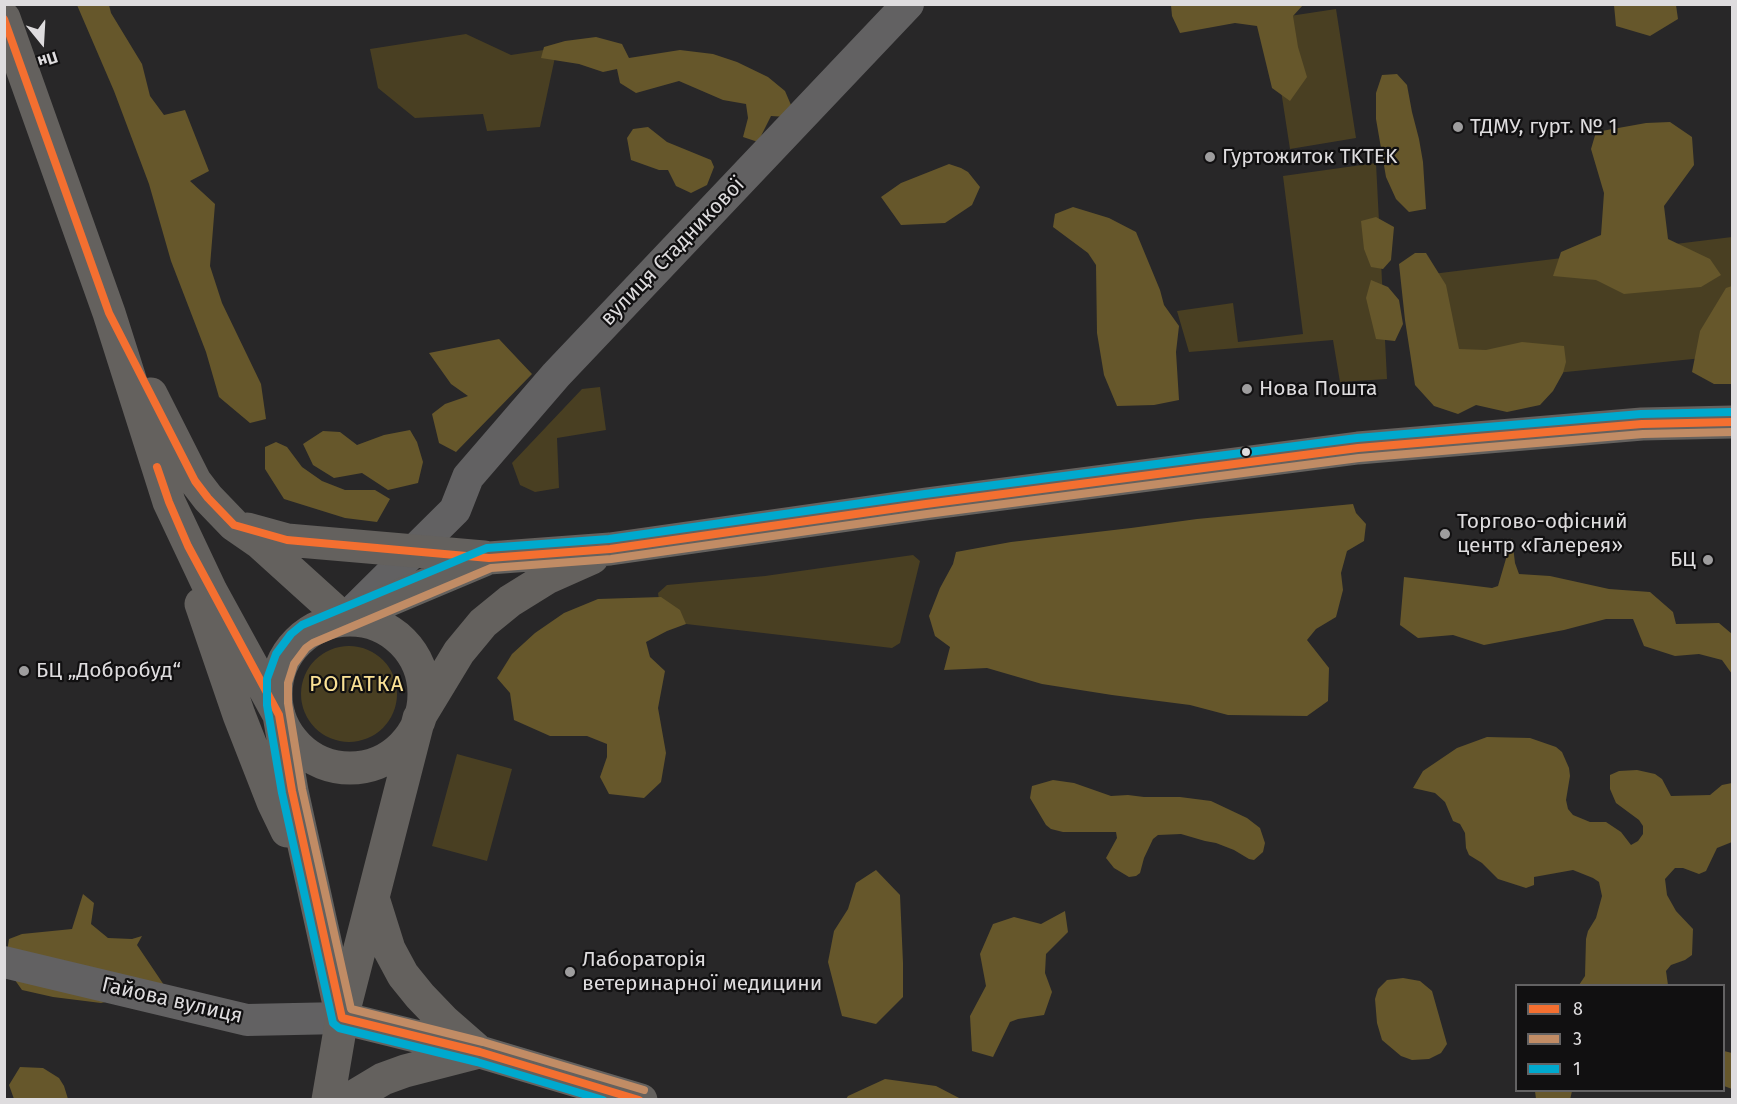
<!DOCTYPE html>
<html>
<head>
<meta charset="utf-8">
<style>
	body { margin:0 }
	#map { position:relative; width:1737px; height:1104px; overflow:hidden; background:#282728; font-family:"Fira Sans",sans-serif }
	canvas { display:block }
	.frame { position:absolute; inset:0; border:6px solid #dedcde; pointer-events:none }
	.legend { position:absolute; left:1515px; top:984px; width:210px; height:108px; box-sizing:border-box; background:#111011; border:2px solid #636263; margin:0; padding:8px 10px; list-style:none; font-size:18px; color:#dedcde }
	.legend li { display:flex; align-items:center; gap:12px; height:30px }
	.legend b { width:30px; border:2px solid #636263 }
	.north { position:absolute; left:12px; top:12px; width:60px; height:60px; -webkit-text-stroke:4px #111011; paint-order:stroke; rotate:162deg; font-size:16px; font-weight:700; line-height:24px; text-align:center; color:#dedcde }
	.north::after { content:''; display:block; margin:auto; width:21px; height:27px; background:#dedcde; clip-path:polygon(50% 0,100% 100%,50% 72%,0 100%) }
</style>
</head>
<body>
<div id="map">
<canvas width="1737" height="1104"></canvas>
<div class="frame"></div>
<ul class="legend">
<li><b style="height:8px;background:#f46f30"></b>8</li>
<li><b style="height:8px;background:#c18c65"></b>3</li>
<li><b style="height:8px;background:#00a9ce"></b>1</li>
</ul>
<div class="north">Пн</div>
</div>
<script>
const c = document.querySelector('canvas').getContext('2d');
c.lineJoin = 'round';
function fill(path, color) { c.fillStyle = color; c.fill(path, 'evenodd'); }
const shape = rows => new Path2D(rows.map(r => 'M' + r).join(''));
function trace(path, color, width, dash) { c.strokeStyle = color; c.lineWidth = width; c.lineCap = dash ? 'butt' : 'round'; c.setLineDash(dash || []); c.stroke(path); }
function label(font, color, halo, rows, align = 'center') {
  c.font = font + ' "Fira Sans",sans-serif'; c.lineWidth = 4.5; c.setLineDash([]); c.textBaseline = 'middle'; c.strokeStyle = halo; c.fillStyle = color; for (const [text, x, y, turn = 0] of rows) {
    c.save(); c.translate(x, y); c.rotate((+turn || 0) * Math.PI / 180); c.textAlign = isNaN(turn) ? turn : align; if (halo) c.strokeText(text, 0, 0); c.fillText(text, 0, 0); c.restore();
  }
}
fill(shape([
	[1336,9,1356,138,1290,149,1270,19],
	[466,34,511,55,557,48,540,127,487,131,483,114,415,118,378,88,370,49],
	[1376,163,1387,379,1340,382,1333,340,1189,352,1177,311,1233,303,1238,342,1303,334,1283,176],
	[1732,237,1732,355,1419,387,1408,277],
	[600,387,606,430,557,438,559,488,535,492,520,485,512,463,582,389],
	[913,555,920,561,900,643,892,648,669,622,660,607,658,593,667,585,765,576],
	'301 694a48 48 0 1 1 96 0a48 48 0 1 1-96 0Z',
	[457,754,512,769,487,861,432,846]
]), '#493f22');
fill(shape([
	[77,5,109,5,111,13,142,64,150,96,164,115,185,110,209,171,190,181,215,204,210,266,222,303,261,384,266,419,250,423,219,397,206,352,171,261,149,184,114,91],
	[1171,5,1303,5,1293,16,1298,47,1307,77,1290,101,1272,88,1257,26,1235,23,1180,33,1172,16],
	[1614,5,1676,5,1678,19,1650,36,1616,26],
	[596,37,622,44,629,58,680,50,713,54,737,62,768,77,785,91,794,112,788,117,771,116,758,142,743,137,748,118,746,104,723,100,679,81,636,93,620,83,617,69,603,72,579,64,541,58,544,47,565,41],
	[1397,74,1407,85,1412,112,1419,139,1423,162,1426,209,1409,212,1396,199,1386,177,1376,119,1376,93,1382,75],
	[1670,122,1692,137,1694,165,1664,206,1668,239,1710,259,1721,275,1701,287,1624,294,1596,280,1553,276,1561,252,1601,235,1604,193,1591,149,1596,132,1646,123],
	[648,127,667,142,711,160,714,167,707,185,691,193,676,186,668,170,659,170,631,160,627,138,633,129],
	[949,164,961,168,968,172,980,187,972,205,945,223,901,225,881,197,901,183],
	[1073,207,1109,218,1136,232,1160,290,1164,305,1179,326,1176,352,1179,400,1154,405,1117,406,1104,375,1097,333,1096,265,1088,253,1053,227,1055,214],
	[1376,217,1394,227,1391,260,1383,269,1371,267,1364,249,1361,221],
	[1415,253,1426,253,1446,285,1459,349,1486,350,1522,342,1564,346,1566,362,1563,373,1553,391,1540,405,1507,412,1476,405,1458,414,1434,406,1415,385,1405,320,1399,264],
	[1371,280,1388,287,1399,300,1403,324,1395,341,1376,339,1366,298],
	[1732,286,1732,384,1714,384,1692,372,1700,331,1726,288],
	[499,339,532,374,456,452,439,443,432,414,445,404,468,396,451,384,429,353],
	[410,430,417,442,423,462,418,483,388,490,362,473,334,478,313,465,303,444,323,431,340,432,357,445,384,435],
	[276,442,287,447,302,467,322,481,345,490,375,490,390,499,377,522,345,518,284,499,265,469,265,447],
	[1353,504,1356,513,1366,524,1364,541,1347,551,1341,573,1343,590,1336,617,1316,629,1307,640,1329,668,1328,701,1307,716,1228,715,1190,705,1112,695,1042,684,987,668,944,670,950,647,935,636,929,616,940,588,953,564,956,552,1011,542,1131,528,1197,519],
	[1512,538,1515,563,1519,574,1550,576,1609,589,1650,592,1673,612,1676,624,1719,623,1732,634,1732,674,1722,660,1699,654,1675,656,1644,646,1633,619,1606,619,1564,630,1484,645,1453,635,1418,638,1400,625,1404,577,1492,588,1498,586],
	[661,597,680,610,686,624,667,631,646,642,650,657,665,671,658,708,666,753,661,782,644,798,609,794,600,777,607,757,607,744,587,736,550,736,514,720,510,693,497,678,512,654,535,633,564,613,598,599],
	[1487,737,1530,738,1556,747,1562,752,1569,768,1570,776,1566,800,1568,809,1573,815,1590,822,1606,822,1621,832,1631,845,1638,841,1643,834,1643,826,1639,820,1616,803,1610,789,1610,775,1619,771,1637,770,1655,774,1662,779,1671,796,1710,795,1722,785,1732,783,1732,842,1717,848,1706,871,1699,874,1683,868,1675,868,1665,879,1667,895,1676,911,1693,929,1692,955,1685,960,1671,965,1666,971,1668,985,1579,985,1585,976,1586,939,1588,931,1596,918,1602,896,1599,882,1593,878,1573,870,1534,877,1534,885,1526,888,1498,879,1482,863,1469,855,1466,848,1465,833,1460,824,1453,821,1445,802,1435,793,1413,788,1423,771,1457,748],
	[1053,780,1074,783,1111,796,1128,795,1144,797,1180,797,1211,801,1247,818,1260,828,1265,843,1263,852,1254,860,1249,859,1234,850,1216,843,1205,841,1181,834,1158,835,1153,839,1144,858,1140,873,1136,876,1129,877,1114,868,1106,858,1117,838,1116,832,1063,832,1051,829,1046,825,1030,798,1032,786],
	[876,870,900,895,903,963,903,997,876,1024,842,1016,828,962,834,931,848,909,856,883],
	[83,894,94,903,91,924,108,938,132,939,142,936,137,945,166,988,101,1003,53,997,22,990,5,966,9,939,22,934,72,929],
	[1065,911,1068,932,1046,954,1045,973,1052,992,1044,1015,1018,1019,1010,1022,993,1057,972,1051,970,1016,986,986,980,954,993,924,1014,917,1041,924],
	[1403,978,1420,981,1432,991,1447,1044,1441,1053,1429,1059,1412,1060,1401,1056,1382,1040,1377,1023,1375,999,1378,989,1387,980],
	[1724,1051,1732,1053,1732,1089,1724,1086],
	[20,1067,43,1068,59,1078,64,1086,68,1099,14,1099,9,1085],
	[885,1079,936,1086,961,1099,846,1099,848,1096],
	[1535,1091,1535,1090,1572,1091,1570,1100,1536,1099]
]), '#66572b');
trace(shape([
	[347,617,455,510,468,477,556,375,908,4],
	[4,962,247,1020,342,1018]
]), '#626162', 32);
trace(shape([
	[4,18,109,313,169,502,211,591,279,715,292,791,342,1018],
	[151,394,195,481,208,498,234,525,260,543,344,619],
	[247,529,287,540,484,557],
	[201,604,239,715,273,802,287,831],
	[344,619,489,558,610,549,926,504,1358,448,1642,424,1732,422],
	'276 694a74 74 0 1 1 148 0a74 74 0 1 1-148 0Z',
	[373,898,389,949,403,975,420,996,444,1021,476,1049],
	[342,1018,480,1052,641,1100],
	[328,1100,342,1018,419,718,459,652,483,623,510,601,547,578,592,558],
	[348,1100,383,1079,405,1071,475,1053]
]), '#64615e', 33);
trace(shape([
	[4,19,109,313,195,481,208,498,234,525,287,540,489,558,610,549,926,504,1358,448,1642,424,1732,422],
	[157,467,169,502,188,546,279,715,292,791,342,1018,480,1052,639,1100]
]), '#f46f30', 8);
trace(shape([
	[644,1090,483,1042,351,1009,302,789,288,703,288,683,294,664,306,648,313,643,491,568,611,559,927,514,1359,458,1643,434,1732,432]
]), '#c18c65', 8);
trace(shape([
	[603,1100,477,1062,339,1028,333,1023,282,793,267,705,267,679,276,654,291,634,302,625,487,548,609,539,925,494,1357,438,1641,414,1732,412]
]), '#00a9ce', 8);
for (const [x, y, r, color] of [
	[1458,127,6,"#9e9d9e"],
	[1210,157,6,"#9e9d9e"],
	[1247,389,6,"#9e9d9e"],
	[1246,452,5,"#dedcde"],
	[1445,534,6,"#9e9d9e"],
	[1708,560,6,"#9e9d9e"],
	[24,671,6,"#9e9d9e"],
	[570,972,6,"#9e9d9e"]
]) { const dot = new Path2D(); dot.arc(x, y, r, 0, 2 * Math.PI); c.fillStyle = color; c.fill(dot); trace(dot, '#111011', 2); }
label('21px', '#dedcde', '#111011', [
	["ТДМУ, гурт. № 1",1470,127],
	["Гуртожиток TKTEK",1222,157],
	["Нова Пошта",1259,389],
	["Торгово-офісний",1457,522],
	["центр «Галерея»",1457,546],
	["БЦ",1696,560,"right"],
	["БЦ „Добробуд“",36,671],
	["Лабораторія",582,960],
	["ветеринарної медицини",582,984]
], 'left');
label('21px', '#dedcde', '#111011', [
	["вулиця Стадникової",673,252,-46],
	["Гайова вулиця",172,1001,13]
]);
c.letterSpacing = '1.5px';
label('22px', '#fbe295', '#111011', [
	["РОГАТКА",357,685]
]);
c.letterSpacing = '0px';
</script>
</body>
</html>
